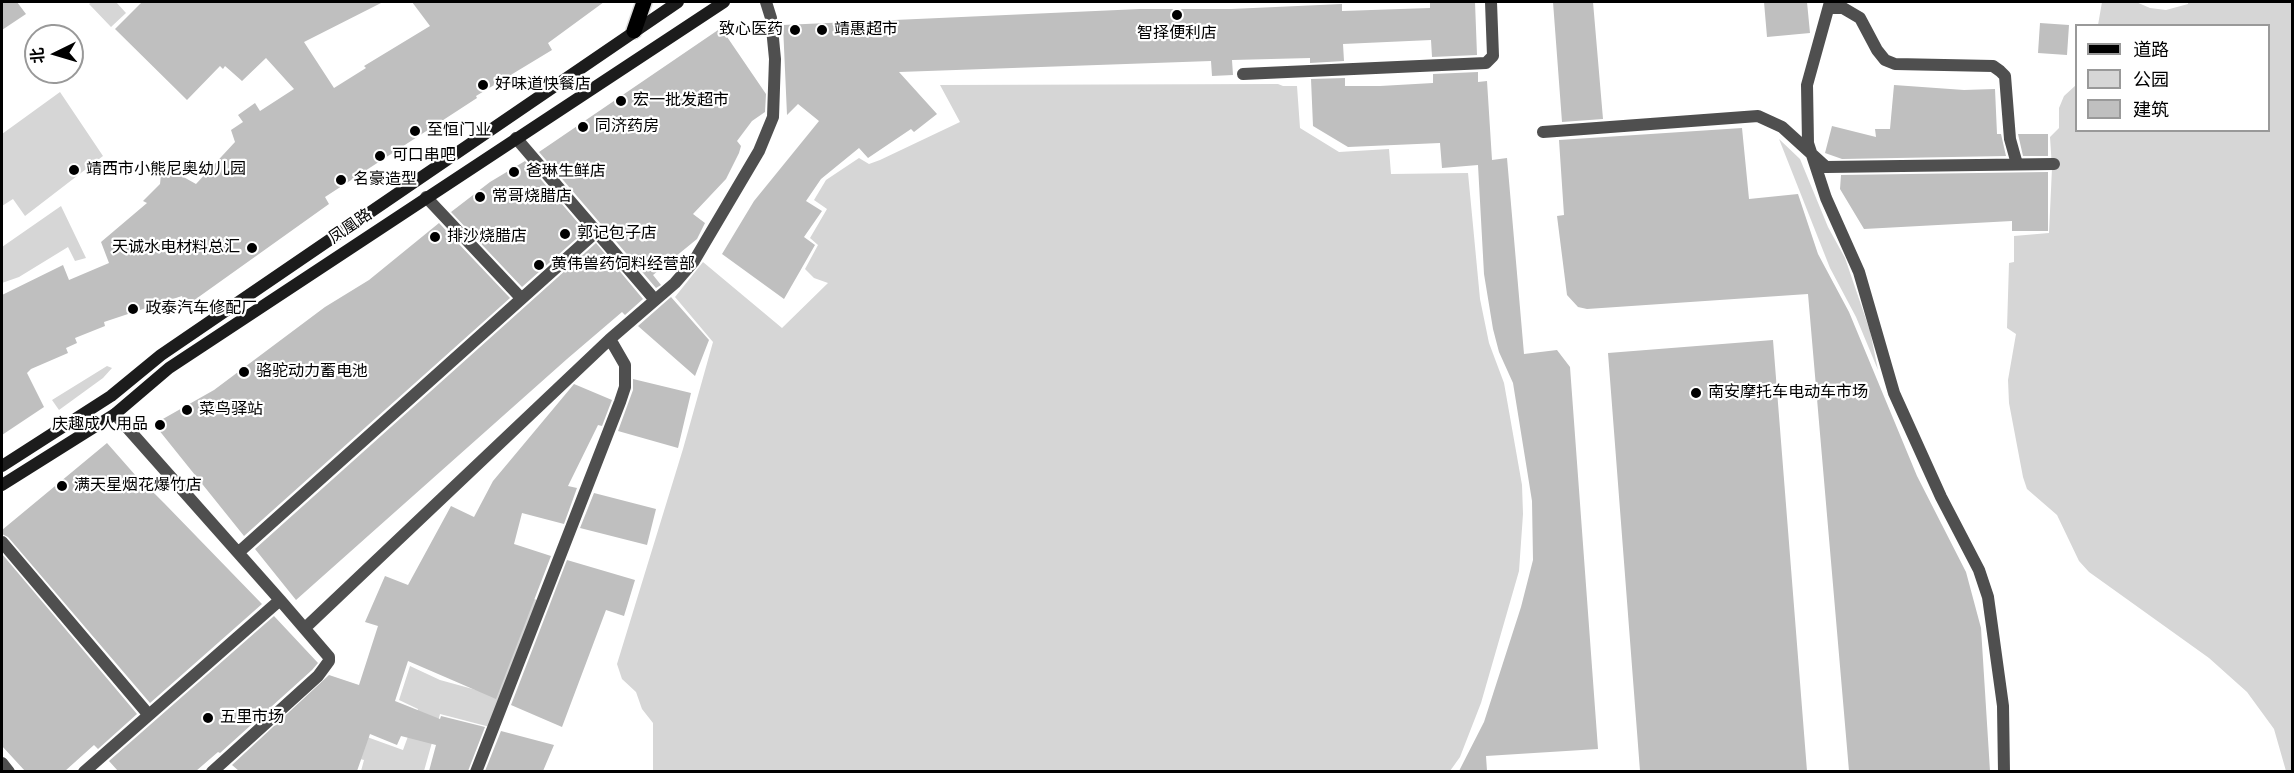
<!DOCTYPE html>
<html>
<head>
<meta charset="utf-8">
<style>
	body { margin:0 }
	#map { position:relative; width:2294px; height:773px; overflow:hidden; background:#fff; font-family:Poppins,"Noto Sans SC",sans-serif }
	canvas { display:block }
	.frame { position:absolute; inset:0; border:3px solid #000; pointer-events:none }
	.legend { position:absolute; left:2075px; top:24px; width:195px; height:108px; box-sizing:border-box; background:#fff; border:2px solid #999; margin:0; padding:8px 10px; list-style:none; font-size:18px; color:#000 }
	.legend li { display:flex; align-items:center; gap:12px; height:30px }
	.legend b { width:30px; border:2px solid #999 }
	.north { position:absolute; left:24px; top:24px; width:60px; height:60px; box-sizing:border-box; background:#fff; border:2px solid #999; border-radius:50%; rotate:265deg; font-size:16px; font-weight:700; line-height:24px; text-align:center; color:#000 }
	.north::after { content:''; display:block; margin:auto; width:21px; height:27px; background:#000; clip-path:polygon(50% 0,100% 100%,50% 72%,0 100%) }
</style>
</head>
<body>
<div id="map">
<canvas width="2294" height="773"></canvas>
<div class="frame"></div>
<ul class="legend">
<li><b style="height:8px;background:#000"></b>道路</li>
<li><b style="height:16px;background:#d6d6d6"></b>公园</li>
<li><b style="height:16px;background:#bfbfbf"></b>建筑</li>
</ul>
<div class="north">北</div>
</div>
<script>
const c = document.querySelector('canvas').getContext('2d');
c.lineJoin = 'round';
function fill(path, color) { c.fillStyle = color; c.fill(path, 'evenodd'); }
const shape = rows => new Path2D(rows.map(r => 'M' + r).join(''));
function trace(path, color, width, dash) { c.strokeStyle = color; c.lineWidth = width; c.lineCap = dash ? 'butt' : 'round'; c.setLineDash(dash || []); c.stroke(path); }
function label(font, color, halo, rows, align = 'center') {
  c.font = font + ' Poppins,"Noto Sans SC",sans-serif'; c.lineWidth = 4.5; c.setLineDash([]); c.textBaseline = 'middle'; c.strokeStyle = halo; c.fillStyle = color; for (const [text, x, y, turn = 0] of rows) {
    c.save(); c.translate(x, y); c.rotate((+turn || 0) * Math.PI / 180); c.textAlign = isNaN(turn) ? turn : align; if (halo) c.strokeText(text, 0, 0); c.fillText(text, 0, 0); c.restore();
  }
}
fill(shape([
	[92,2,116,2,126,13,111,27,89,4],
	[2102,2,2136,2,2150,8,2166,10,2188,4,2188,2,2292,2,2292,771,2286,771,2274,729,2247,692,2209,658,2089,572,2079,561,2057,515,2027,489,2023,477,2009,403,2008,380,2016,334,2007,328,2009,263,2014,262,2014,236,2049,233,2052,168,2050,137,2059,128,2059,108,2064,96,2076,85,2076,130,2268,130,2268,26,2098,25],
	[1278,84,1283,86,1297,86,1300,128,1339,152,1389,149,1391,174,1468,173,1480,299,1489,343,1504,383,1522,485,1523,514,1519,571,1481,703,1460,757,1450,771,653,771,653,723,642,709,636,692,622,679,617,664,683,449,713,342,675,297,703,262,782,328,828,283,814,278,805,269,818,245,810,238,827,209,814,200,826,180,859,158,869,164,880,160,960,122,940,85],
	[60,92,103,156,25,216,13,199,2,206,2,134],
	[1779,139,1800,159,1828,227,1845,258,1870,331,1878,370,1856,317,1830,268],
	[61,206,86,258,75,261,68,247,19,277,2,283,2,247],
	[107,366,112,368,103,378,59,410,52,400],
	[492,584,537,600,490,727,440,714,424,771,361,771,364,760,345,755,356,733,403,750,418,709,399,700,410,666,440,680,480,691]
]), '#d6d6d6');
fill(shape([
	[2,2,17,2,26,14,2,30],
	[142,2,383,2,304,42,334,88,366,68,364,66,430,26,412,2,604,2,548,43,552,50,476,96,477,98,325,197,329,204,186,306,182,296,104,322,105,326,75,338,77,343,66,348,68,353,31,369,27,373,44,407,2,435,2,295,63,265,69,280,109,263,101,242,147,203,143,201,160,184,162,165,196,184,235,142,231,130,243,122,238,115,255,103,260,111,294,89,266,58,242,81,225,66,223,69,220,66,187,100,115,29],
	[1430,2,1475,2,1477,55,1432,57,1431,40,1343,44,1344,61,1310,63,1310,58,1232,60,1233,75,1212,76,1211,61,899,72,937,114,914,132,911,129,868,158,859,148,821,179,806,201,822,211,804,237,815,245,784,299,722,254,754,201,819,121,798,104,787,115,783,25,1140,9,1231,9,1342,4,1342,11,1430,8],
	[1553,2,1593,2,1603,119,1562,122],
	[1764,2,1807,2,1810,33,1767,37],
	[2040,23,2069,25,2067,55,2038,53],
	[721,28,766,94,765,112,752,121,737,141,741,146,739,153,726,179,693,214,705,223,697,239,653,275,661,285,656,288,539,152],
	[1478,72,1478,82,1487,81,1492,160,1507,158,1524,354,1557,350,1570,367,1598,749,1486,756,1487,771,1459,771,1484,722,1521,607,1533,560,1532,501,1513,383,1499,352,1493,329,1484,274,1478,165,1442,168,1440,143,1348,147,1313,126,1311,79,1345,78,1345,86,1380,86,1433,83,1433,74],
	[1894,85,1964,90,1995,89,1997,134,2001,134,2006,156,1842,159,1825,153,1832,126,1876,137,1875,129,1890,129],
	[1742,128,1749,199,1798,194,1818,254,1849,312,1917,476,1966,572,1981,628,1990,771,1849,771,1808,294,1587,309,1578,307,1567,295,1557,216,1564,215,1559,140],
	[2018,134,2048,134,2048,156,2023,156],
	[525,161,585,231,522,287,451,212,490,182],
	[2048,172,2048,231,2012,231,2012,221,1864,229,1840,189,1841,175],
	[439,223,510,298,244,536,154,424,214,390,325,307,369,280],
	[596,243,643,299,625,315,622,312,567,359,296,600,255,549],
	[671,297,709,340,695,376,638,326],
	[1773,340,1807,771,1640,771,1608,353],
	[633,379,691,393,678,448,618,431,633,390],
	[574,384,612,400,602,426,598,425,568,486,577,488,564,524,522,513,514,544,551,556,496,699,408,661,395,701,440,719,441,716,485,727,468,771,429,771,436,745,401,736,397,745,370,734,357,771,239,771,232,765,329,675,359,685,378,626,365,622,385,576,408,585,451,506,474,517,493,481],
	[107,443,151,493,152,491,164,503,262,604,150,703,8,537,2,534,2,530],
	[594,493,656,509,647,545,580,528],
	[2,554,137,714,98,749,94,745,65,771,25,771,2,746],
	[567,560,635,580,624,616,606,610,562,727,511,705],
	[274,616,318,663,312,670,220,753,218,752,196,771,118,771,109,761],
	[501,731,554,745,543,771,485,771]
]), '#bfbfbf');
const primary = shape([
	[634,31,644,2]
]);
trace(primary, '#dbdbdb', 18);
trace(shape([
	[1830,2,1807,85,1808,143,1826,198,1859,272,1894,393,1941,497,1979,570,1988,597,2003,706,2004,772],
	[1830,8,1843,8,1860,18,1877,50,1885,60,1895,64,1993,66,2000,71,2005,76,2010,139,2017,164],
	[1243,74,1486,63,1493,56,1491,2],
	[1543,132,1758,116,1782,127,1826,167,2054,164],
	[516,138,655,300],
	[426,197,521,298],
	[115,414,280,600],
	[2,542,148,714],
	[239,552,596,232],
	[305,628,610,339,675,283,694,261,759,151,773,117,775,59,771,18,766,2],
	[2,763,9,772],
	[84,772,280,600,329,657,329,661,318,676,212,772],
	[476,772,620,402,625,387,625,365,610,339]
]), '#4f4f4f', 12);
trace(shape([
	[2,466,111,396,161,355,678,2],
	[2,485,115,414,169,368,724,2]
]), '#1c1c1c', 12);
trace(primary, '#000', 15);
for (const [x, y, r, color] of [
	[1177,15,6,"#000"],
	[795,30,6,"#000"],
	[822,30,6,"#000"],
	[483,85,6,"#000"],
	[621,101,6,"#000"],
	[583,127,6,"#000"],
	[415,131,6,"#000"],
	[380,156,6,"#000"],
	[74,170,6,"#000"],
	[514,172,6,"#000"],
	[341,180,6,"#000"],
	[480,197,6,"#000"],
	[565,234,6,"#000"],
	[435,237,6,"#000"],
	[252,248,6,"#000"],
	[539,265,6,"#000"],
	[133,309,6,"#000"],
	[244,372,6,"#000"],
	[1696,393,6,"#000"],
	[187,410,6,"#000"],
	[160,425,6,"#000"],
	[62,486,6,"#000"],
	[208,718,6,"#000"]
]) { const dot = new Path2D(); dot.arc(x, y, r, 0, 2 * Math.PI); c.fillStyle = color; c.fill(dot); trace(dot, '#fff', 2); }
label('16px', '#000', '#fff', [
	["致心医药",783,30,"right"],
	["靖惠超市",834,30],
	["智择便利店",1177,34,"center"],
	["好味道快餐店",495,85],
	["宏一批发超市",633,101],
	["同济药房",595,127],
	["至恒门业",427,131],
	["可口串吧",392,156],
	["靖西市小熊尼奥幼儿园",86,170],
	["爸琳生鲜店",526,172],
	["名豪造型",353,180],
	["常哥烧腊店",492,197],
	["郭记包子店",577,234],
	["排沙烧腊店",447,237],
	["天诚水电材料总汇",240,248,"right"],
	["黄伟兽药饲料经营部",551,265],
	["政泰汽车修配厂",145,309],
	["骆驼动力蓄电池",256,372],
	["南安摩托车电动车市场",1708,393],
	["菜鸟驿站",199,410],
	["庆趣成人用品",148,425,"right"],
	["满天星烟花爆竹店",74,486],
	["五里市场",220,718]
], 'left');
label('16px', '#000', '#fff', [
	["凤凰路",351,227,-34]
]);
</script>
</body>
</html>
